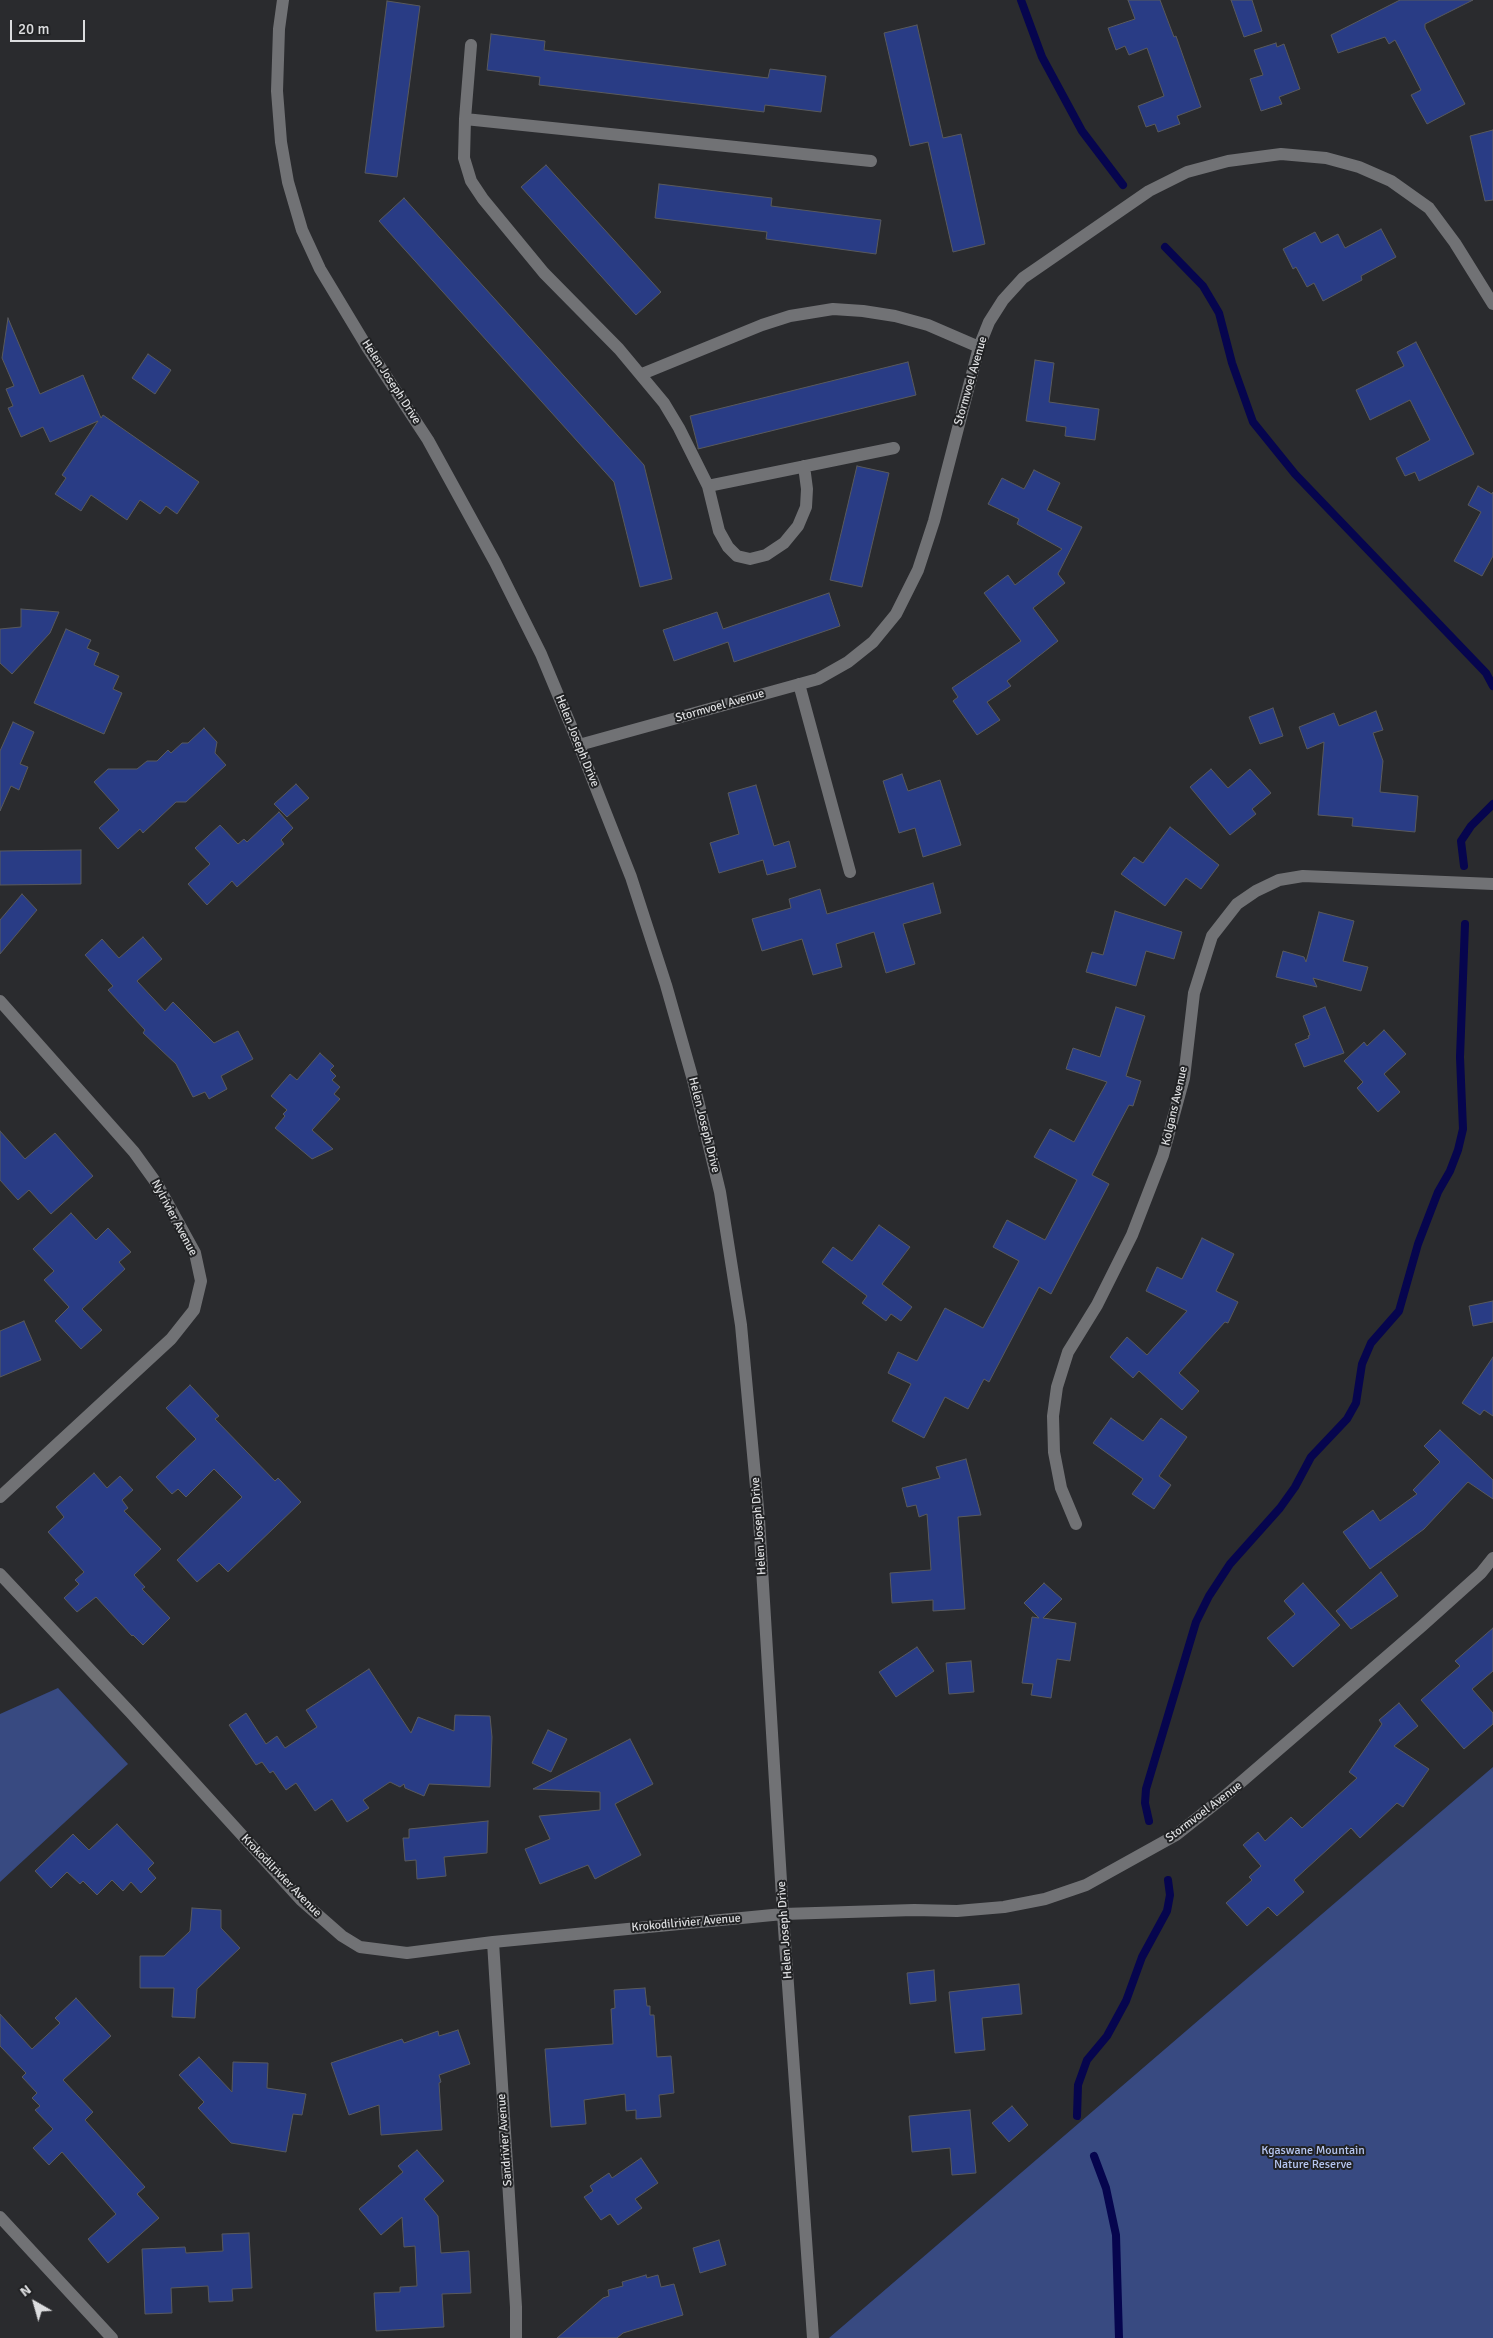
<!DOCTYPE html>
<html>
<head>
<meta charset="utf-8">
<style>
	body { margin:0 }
	#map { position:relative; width:1493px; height:2338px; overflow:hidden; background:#2a2b2e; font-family:Signika,sans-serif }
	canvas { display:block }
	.north { position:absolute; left:10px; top:2278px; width:50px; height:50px; -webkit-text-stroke:4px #212224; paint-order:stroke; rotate:322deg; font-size:14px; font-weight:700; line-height:20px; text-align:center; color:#dcdddf }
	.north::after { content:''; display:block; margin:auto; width:18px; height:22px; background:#dcdddf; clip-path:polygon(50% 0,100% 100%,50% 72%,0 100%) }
	.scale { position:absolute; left:10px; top:20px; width:75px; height:22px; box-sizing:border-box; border:2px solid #dcdddf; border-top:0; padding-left:6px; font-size:15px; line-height:18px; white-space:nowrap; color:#dcdddf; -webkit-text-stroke:4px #212224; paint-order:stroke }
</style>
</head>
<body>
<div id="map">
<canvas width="1493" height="2338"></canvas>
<div class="north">N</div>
<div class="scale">20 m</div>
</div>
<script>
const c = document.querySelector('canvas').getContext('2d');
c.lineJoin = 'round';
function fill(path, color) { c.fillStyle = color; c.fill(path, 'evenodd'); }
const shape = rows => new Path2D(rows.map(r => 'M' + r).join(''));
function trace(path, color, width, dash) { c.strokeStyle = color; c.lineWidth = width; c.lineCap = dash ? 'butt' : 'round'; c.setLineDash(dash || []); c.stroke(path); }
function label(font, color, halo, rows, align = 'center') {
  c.font = font + ' Signika,sans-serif'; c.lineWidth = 4; c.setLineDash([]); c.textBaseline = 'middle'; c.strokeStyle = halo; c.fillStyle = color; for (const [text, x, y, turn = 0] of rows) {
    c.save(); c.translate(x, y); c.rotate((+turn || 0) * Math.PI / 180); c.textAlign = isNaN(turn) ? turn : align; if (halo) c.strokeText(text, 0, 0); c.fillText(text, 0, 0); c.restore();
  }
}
fill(shape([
	[58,1688,128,1764,0,1882,0,1714],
	[1493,1767,1493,2338,829,2338]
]), '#384a81');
trace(shape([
	[1021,0,1042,57,1082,131,1123,185],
	[1165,247,1203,286,1219,313,1232,363,1253,422,1295,474,1486,673,1493,686],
	[1464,866,1461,841,1471,826,1493,804],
	[1149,1821,1145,1803,1146,1789,1196,1622,1209,1596,1230,1564,1280,1508,1295,1487,1311,1457,1347,1419,1356,1403,1362,1364,1371,1343,1399,1311,1418,1244,1438,1192,1450,1171,1458,1150,1463,1129,1460,1057,1465,924],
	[1077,2116,1078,2085,1087,2060,1107,2036,1126,2001,1142,1957,1167,1911,1170,1895,1168,1880],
	[1094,2156,1106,2188,1116,2235,1119,2338]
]), '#06054e', 8);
const building = shape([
	[1128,0,1160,0,1174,37,1176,36,1201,107,1177,116,1180,124,1158,132,1155,124,1146,127,1138,106,1164,96,1147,48,1129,55,1125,46,1116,50,1108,28,1135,19,1128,0],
	[1231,0,1252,0,1262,31,1244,37,1231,0],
	[1400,0,1473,0,1425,24,1425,28,1465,104,1427,124,1411,95,1421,90,1395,40,1389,44,1385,37,1338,53,1331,35,1400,0],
	[387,1,420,6,397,177,365,173,387,1],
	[917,25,943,138,961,134,985,244,953,252,928,142,910,146,884,33,917,25],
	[491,34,545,41,544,50,768,78,770,69,826,76,821,112,765,105,764,112,539,85,540,77,487,70,491,34],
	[1276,43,1277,47,1284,44,1300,89,1279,97,1282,104,1261,111,1250,79,1263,75,1254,50,1276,43],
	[1493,130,1493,200,1485,201,1470,136,1493,130],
	[546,165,661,292,636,315,521,187,546,165],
	[659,184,772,198,771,206,881,220,876,254,766,239,767,232,655,218,659,184],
	[404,198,644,465,672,579,640,587,614,482,379,221,404,198],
	[1381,229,1396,257,1361,276,1362,280,1323,301,1314,283,1307,287,1296,267,1293,269,1283,249,1315,232,1321,243,1338,234,1345,248,1381,229],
	[8,318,40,394,83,375,101,418,103,415,199,482,177,514,166,506,160,514,140,500,127,520,91,495,81,511,55,494,66,478,62,475,98,421,50,442,43,427,21,437,8,408,13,406,6,389,14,386,2,358,8,318],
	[1416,342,1474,454,1419,481,1415,472,1405,476,1396,458,1430,440,1410,400,1370,420,1356,390,1404,366,1397,352,1416,342],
	[148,354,171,370,155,394,132,378,148,354],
	[1035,360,1054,363,1049,402,1099,409,1095,440,1065,436,1066,427,1026,421,1035,360],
	[908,362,916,395,698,449,698,447,690,416,908,362],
	[857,466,889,473,862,587,830,580,857,466],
	[1034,470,1060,483,1047,510,1082,527,1058,574,1065,583,1033,608,1058,641,1007,681,1011,686,987,702,1000,720,977,735,953,701,958,697,952,688,1021,641,984,593,1008,575,1015,585,1062,549,1017,524,1019,519,988,504,1002,478,1024,489,1034,470],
	[1478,486,1492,494,1493,492,1493,556,1482,576,1454,561,1481,512,1468,505,1478,486],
	[829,593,840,626,734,662,728,642,674,661,663,630,717,612,723,629,829,593],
	[21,609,59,612,50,633,12,674,0,663,0,629,21,627,21,609],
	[66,629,91,640,87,648,99,653,94,665,119,676,113,689,122,693,104,734,34,703,66,629],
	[1273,708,1283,736,1260,744,1249,717,1273,708],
	[1376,711,1383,730,1373,733,1383,761,1380,792,1418,796,1415,832,1352,826,1353,818,1318,815,1324,742,1307,749,1299,727,1334,713,1339,726,1376,711],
	[13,722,34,732,20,764,28,767,19,790,11,786,0,811,0,751,13,722],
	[204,728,217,742,215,753,226,765,186,802,176,802,143,833,140,829,118,849,99,828,119,810,94,782,108,769,137,769,147,761,157,761,168,750,171,753,182,743,188,743,204,728],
	[1211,769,1228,788,1250,769,1271,793,1252,809,1256,814,1230,835,1190,787,1211,769],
	[902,774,908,791,940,780,961,845,923,857,915,828,899,833,883,781,902,774],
	[296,784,309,798,287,817,274,804,296,784],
	[756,785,774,846,789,841,796,867,767,875,763,860,719,873,710,843,739,834,728,793,756,785],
	[279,812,293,828,281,840,284,844,237,887,232,881,207,905,188,884,210,864,195,848,220,825,238,844,244,839,247,842,279,812],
	[1170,827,1219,865,1201,889,1186,878,1165,906,1121,874,1134,857,1143,863,1170,827],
	[81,850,81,884,0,885,0,851,81,850],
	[933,883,941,913,903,924,915,964,886,973,874,932,836,944,842,967,813,975,802,939,762,951,752,919,791,908,789,899,820,889,827,914,933,883],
	[22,894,37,910,0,954,0,920,22,894],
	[1115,911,1182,932,1174,959,1146,951,1136,986,1086,972,1092,952,1103,955,1115,911],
	[1319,912,1354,921,1343,961,1368,967,1361,991,1313,978,1317,987,1276,977,1283,951,1304,957,1306,962,1319,912],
	[143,937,162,959,137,981,165,1011,173,1002,214,1043,238,1031,253,1059,221,1076,227,1089,209,1099,205,1092,193,1097,176,1064,143,1033,145,1030,108,990,113,986,85,955,102,939,119,958,143,937],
	[1116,1007,1145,1016,1126,1076,1141,1081,1133,1106,1129,1105,1092,1175,1109,1184,1051,1294,1039,1287,989,1382,984,1379,968,1409,945,1397,924,1438,892,1421,911,1384,888,1373,898,1352,917,1361,945,1308,983,1328,1019,1261,993,1247,1007,1220,1045,1240,1077,1180,1034,1157,1050,1129,1074,1142,1107,1082,1066,1069,1073,1048,1100,1057,1116,1007],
	[1325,1007,1344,1053,1304,1067,1295,1044,1309,1038,1308,1036,1310,1035,1303,1016,1325,1007],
	[1384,1030,1406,1054,1384,1074,1400,1092,1378,1112,1357,1088,1363,1082,1344,1061,1364,1042,1367,1046,1384,1030],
	[320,1053,334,1066,330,1070,336,1076,332,1080,340,1087,334,1094,340,1099,312,1130,333,1149,312,1159,275,1128,285,1116,283,1114,287,1110,271,1096,290,1074,297,1080,320,1053],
	[0,1131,25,1159,55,1133,93,1176,51,1214,29,1190,18,1200,0,1180,0,1131],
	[71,1213,96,1240,108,1228,131,1252,119,1262,125,1269,82,1309,102,1330,81,1349,55,1321,69,1307,44,1280,54,1271,33,1249,71,1213],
	[879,1225,910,1247,882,1284,912,1307,901,1321,891,1314,886,1321,862,1303,867,1296,822,1262,833,1247,852,1261,879,1225],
	[1202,1238,1234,1254,1216,1291,1238,1302,1228,1323,1225,1322,1179,1373,1199,1391,1182,1410,1139,1371,1133,1378,1110,1357,1127,1337,1147,1355,1187,1311,1146,1291,1157,1267,1182,1279,1202,1238],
	[1493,1301,1493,1322,1473,1326,1469,1306,1493,1301],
	[24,1321,41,1360,0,1377,0,1331,24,1321],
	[1493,1357,1493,1416,1484,1410,1480,1415,1462,1403,1493,1357],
	[190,1385,219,1416,215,1419,275,1481,278,1478,301,1502,228,1572,219,1563,197,1582,177,1560,242,1497,214,1469,186,1497,178,1489,172,1494,156,1477,196,1439,166,1408,190,1385],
	[1111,1418,1143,1441,1161,1418,1187,1437,1159,1476,1171,1485,1154,1509,1132,1494,1143,1479,1093,1443,1111,1418],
	[1440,1430,1493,1480,1493,1499,1468,1482,1424,1529,1370,1569,1343,1532,1373,1510,1380,1521,1417,1494,1413,1490,1440,1462,1424,1446,1440,1430],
	[966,1459,981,1515,958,1517,965,1609,933,1611,933,1600,892,1603,890,1573,931,1570,927,1514,919,1517,916,1505,907,1507,902,1488,940,1478,936,1467,966,1459],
	[94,1473,107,1488,120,1476,133,1490,122,1500,128,1508,124,1511,161,1549,134,1575,145,1587,142,1589,170,1618,143,1645,133,1635,132,1636,96,1597,77,1612,64,1598,79,1584,75,1580,84,1572,48,1532,64,1517,56,1507,94,1473],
	[1381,1572,1398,1596,1351,1629,1336,1611,1381,1572],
	[1044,1583,1062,1599,1043,1618,1076,1623,1070,1661,1057,1659,1051,1698,1031,1695,1033,1684,1022,1683,1032,1617,1039,1618,1024,1603,1044,1583],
	[1303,1583,1340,1625,1293,1667,1267,1638,1295,1614,1284,1601,1303,1583],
	[1493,1628,1493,1671,1472,1689,1493,1713,1493,1724,1464,1749,1421,1700,1460,1666,1455,1661,1493,1628],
	[917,1647,934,1671,896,1697,879,1672,917,1647],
	[971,1661,974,1692,949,1694,946,1663,971,1661],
	[369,1669,411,1733,418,1717,454,1731,455,1715,490,1716,492,1737,490,1787,429,1784,424,1796,405,1788,404,1784,400,1787,390,1782,363,1800,369,1808,347,1822,332,1799,315,1811,296,1783,286,1790,273,1771,270,1773,262,1762,256,1765,229,1725,246,1713,266,1744,277,1736,285,1748,317,1727,306,1710,369,1669],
	[1399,1703,1418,1726,1394,1746,1429,1769,1403,1807,1397,1803,1360,1838,1351,1828,1294,1880,1304,1892,1277,1916,1268,1907,1247,1926,1226,1903,1252,1880,1249,1877,1261,1866,1243,1845,1258,1832,1265,1841,1291,1817,1302,1828,1357,1778,1349,1772,1382,1724,1379,1720,1399,1703],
	[548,1730,567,1739,551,1772,532,1763,548,1730],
	[630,1739,653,1784,615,1804,641,1855,595,1879,588,1865,540,1884,525,1849,550,1839,539,1816,600,1810,600,1792,533,1789,630,1739],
	[488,1821,487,1853,444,1857,446,1876,417,1879,416,1860,405,1861,403,1838,409,1838,409,1829,488,1821],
	[117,1824,154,1863,148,1869,156,1878,141,1893,131,1882,123,1891,112,1880,97,1895,83,1881,80,1884,67,1872,51,1888,35,1871,73,1834,89,1850,117,1824],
	[192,1908,221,1910,221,1928,240,1948,197,1989,195,2018,172,2017,174,1988,140,1988,140,1956,164,1956,190,1931,192,1908],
	[934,1970,936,2001,910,2004,907,1973,934,1970],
	[1019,1984,1022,2014,982,2018,985,2050,955,2053,949,1992,1019,1984],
	[645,1988,647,2006,650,2006,650,2015,654,2015,657,2057,671,2056,674,2093,659,2095,661,2117,636,2119,636,2110,626,2111,625,2094,584,2100,586,2124,551,2127,545,2049,613,2044,611,2009,615,2008,614,1990,645,1988],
	[76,1998,111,2036,63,2080,93,2112,85,2120,145,2187,137,2194,159,2218,108,2263,88,2239,116,2214,62,2152,49,2165,33,2148,53,2129,35,2110,40,2106,32,2098,37,2093,22,2077,26,2073,0,2046,0,2014,32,2049,60,2023,55,2018,76,1998],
	[458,2030,470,2064,439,2075,441,2082,439,2083,442,2130,381,2135,379,2105,349,2115,331,2063,402,2039,404,2043,438,2031,439,2036,458,2030],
	[199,2057,232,2092,233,2062,268,2063,267,2088,306,2094,302,2115,293,2114,286,2152,231,2143,198,2108,204,2102,179,2075,199,2057],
	[1012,2106,1028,2125,1009,2142,992,2123,1012,2106],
	[970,2110,976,2173,952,2175,950,2148,912,2152,909,2116,970,2110],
	[417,2150,444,2181,424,2199,438,2216,441,2253,469,2251,471,2293,442,2294,444,2327,376,2331,374,2293,400,2292,400,2287,417,2286,415,2246,404,2247,402,2217,381,2235,359,2209,403,2172,398,2166,417,2150],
	[641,2158,658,2183,635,2199,642,2208,618,2225,610,2214,601,2220,584,2197,593,2191,590,2186,609,2173,612,2178,641,2158],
	[249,2233,252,2288,232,2289,233,2301,209,2302,208,2286,171,2288,172,2313,145,2314,142,2249,185,2247,186,2253,223,2251,222,2234,249,2233],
	[719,2240,726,2265,700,2273,693,2248,719,2240],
	[646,2275,647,2278,658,2275,661,2287,674,2284,683,2315,623,2333,617,2338,557,2338,603,2298,609,2296,608,2290,623,2286,622,2282,646,2275]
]);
fill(building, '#293c85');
trace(building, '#595a5d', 1);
trace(shape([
	[283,0,279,29,277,91,281,142,288,182,302,230,320,269,367,347,428,440,495,562,541,654,579,745,631,877,666,985,693,1080,720,1192,741,1325,759,1519,783,1914,813,2338],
	[471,45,465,119,464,158,471,181,483,199,544,273,619,349,664,403,679,428,708,486,719,531,728,547,737,556,750,559,766,555,784,543,798,526,806,507,807,489,804,466],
	[465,119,871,161],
	[642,374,762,325,790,316,833,309,863,311,895,316,928,325,979,347],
	[708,486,894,448],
	[799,684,850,872],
	[579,745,818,679,848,662,873,642,896,614,918,570,934,521,979,347,989,322,1003,300,1023,278,1149,191,1187,172,1228,161,1281,154,1326,158,1359,167,1391,181,1429,208,1455,243,1493,304],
	[0,1001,134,1152,157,1184,195,1253,201,1281,194,1310,171,1339,0,1497],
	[1076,1524,1061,1488,1054,1452,1053,1416,1057,1387,1068,1352,1097,1305,1132,1235,1163,1155,1184,1078,1194,993,1212,936,1237,904,1256,891,1279,880,1303,876,1493,884],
	[0,1574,130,1712,301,1900,342,1936,360,1947,407,1953,493,1942,783,1914,914,1910,957,1911,1004,1907,1045,1899,1086,1885,1176,1835,1225,1796,1422,1626,1481,1573,1493,1558],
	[493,1942,516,2307,516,2338],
	[0,2217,112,2338]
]), '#717275', 12);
label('12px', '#dcdddf', '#212224', [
	["Stormvoel Avenue",971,381,-74],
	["Helen Joseph Drive",391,382,57],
	["Stormvoel Avenue",720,706,-16],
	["Helen Joseph Drive",577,741,68],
	["Kolgans Avenue",1175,1106,-77],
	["Helen Joseph Drive",704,1125,76],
	["Nylrivier Avenue",174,1218,62],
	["Helen Joseph Drive",759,1526,-94],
	["Stormvoel Avenue",1204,1812,-37],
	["Krokodilrivier Avenue",281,1876,46],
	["Krokodilrivier Avenue",686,1923,-5],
	["Helen Joseph Drive",785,1930,-94],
	["Sandrivier Avenue",505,2140,-94]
]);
label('12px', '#b6c6f0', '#212224', [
	["Kgaswane Mountain",1313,2151],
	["Nature Reserve",1313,2165]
]);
</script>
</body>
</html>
